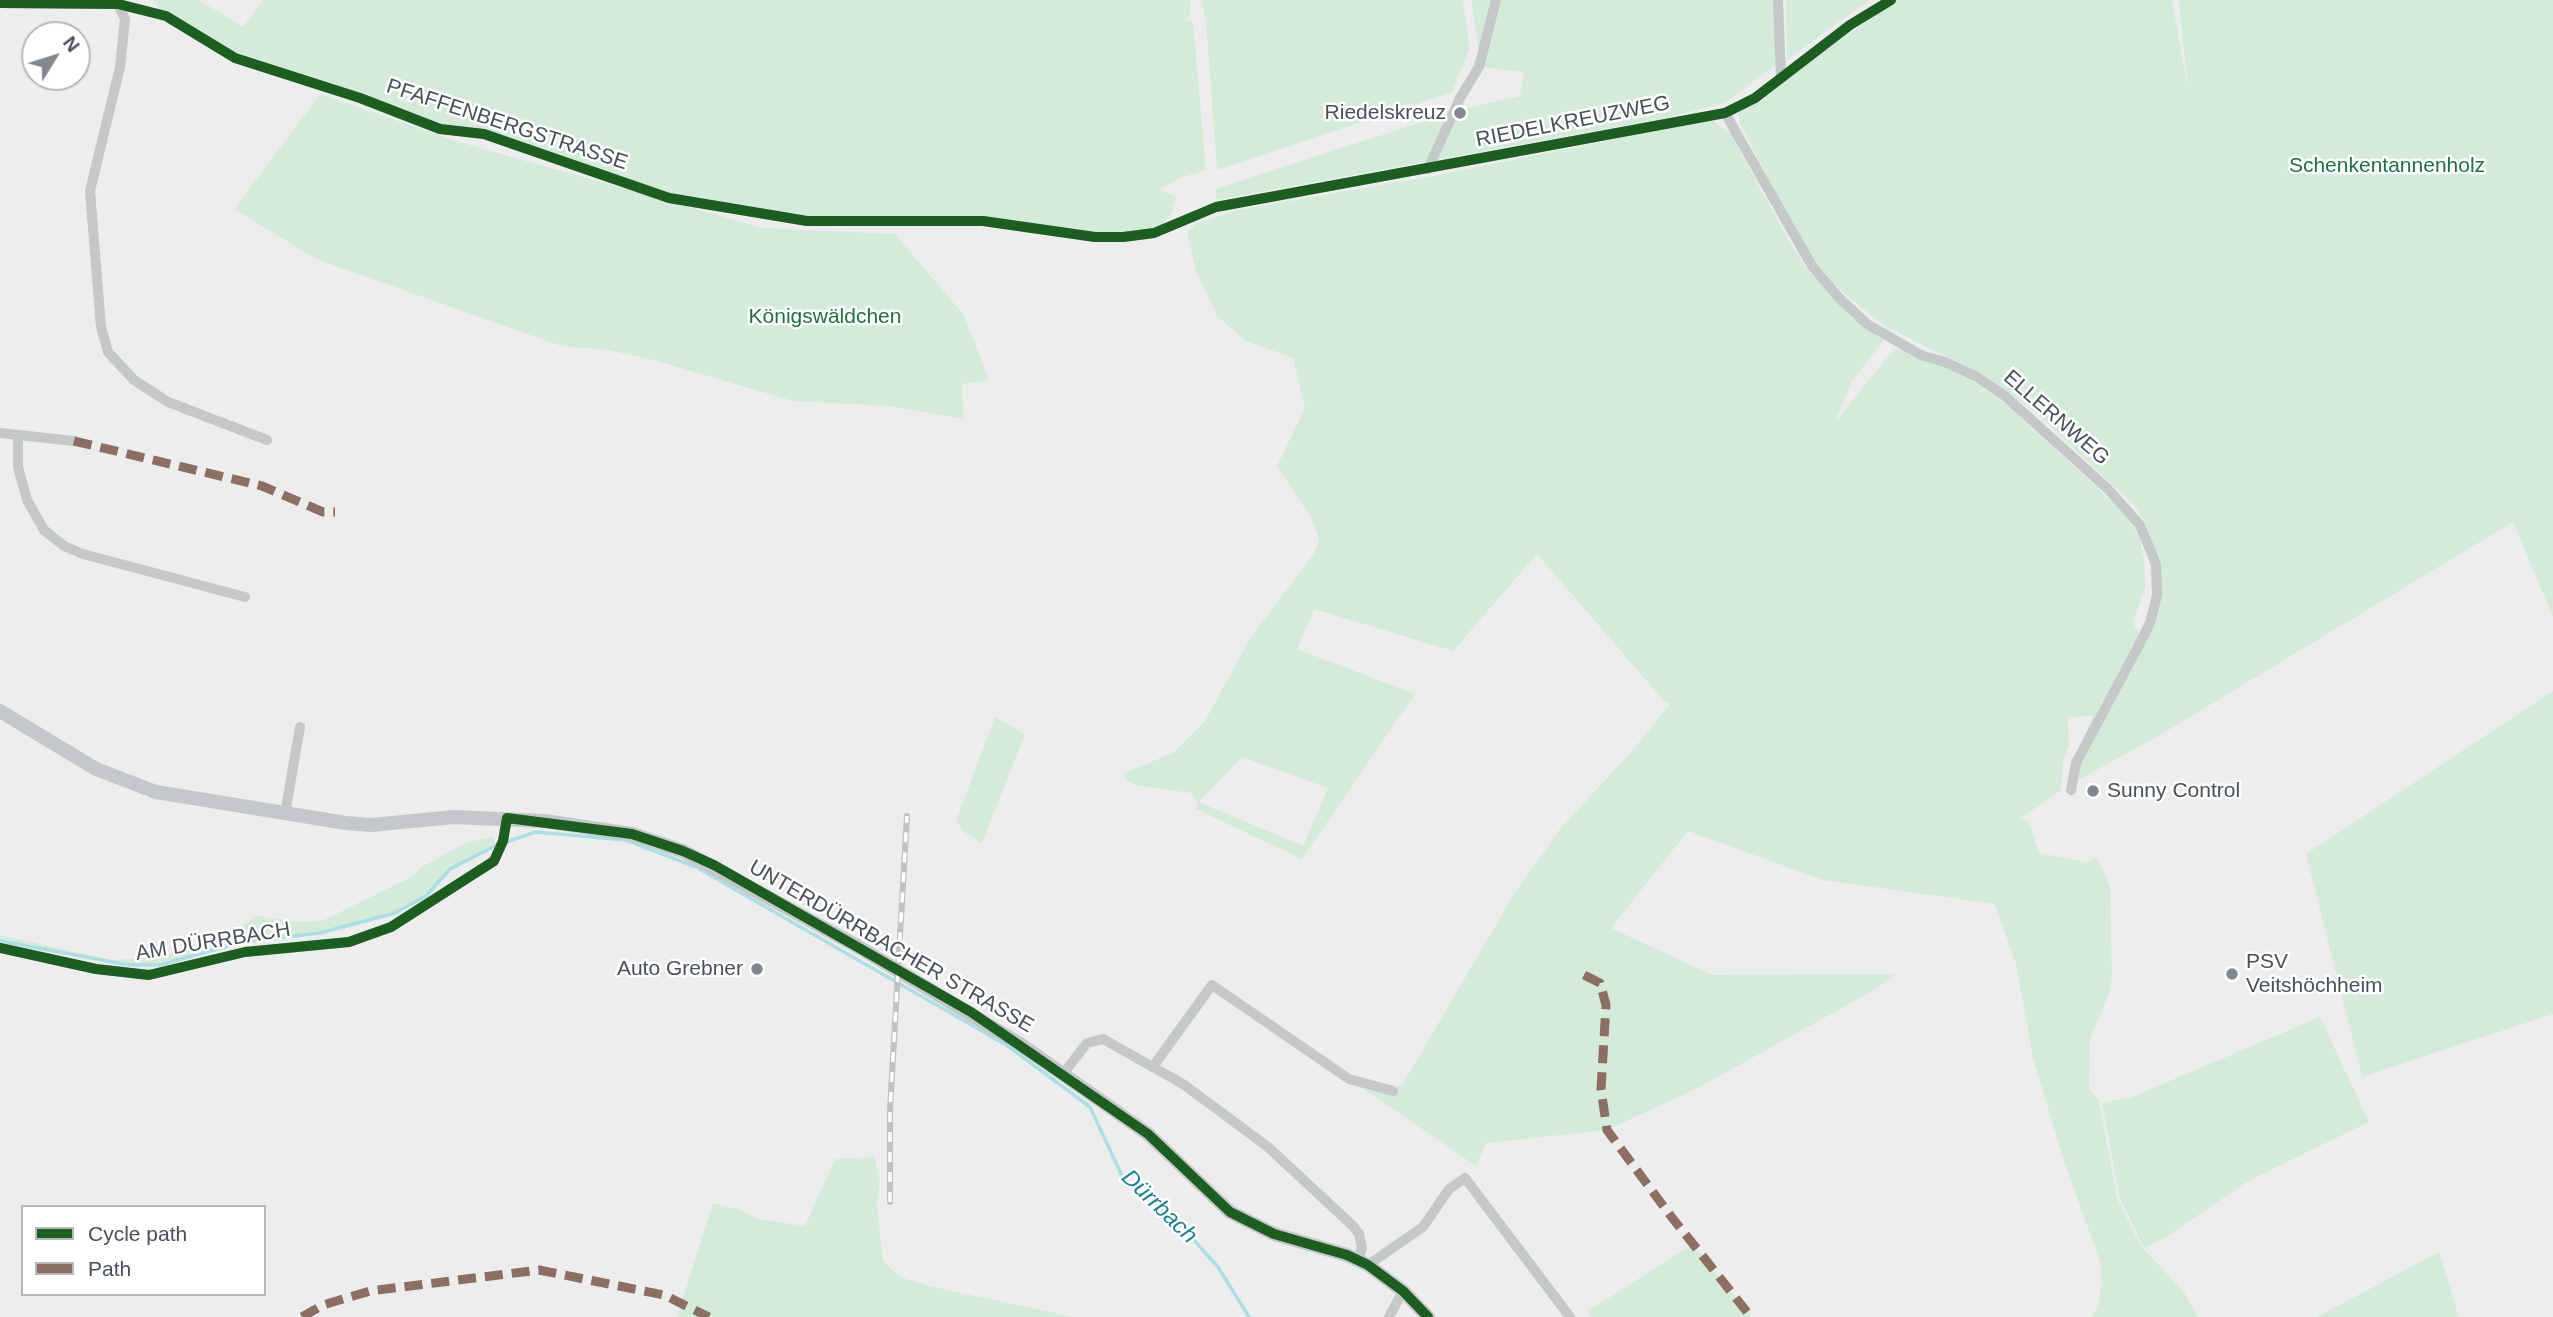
<!DOCTYPE html>
<html>
<head>
<meta charset="utf-8">
<style>
	body { margin:0 }
	#map { position:relative; width:2553px; height:1317px; overflow:hidden; background:#eeeded; font-family:Arial,sans-serif }
	canvas { display:block }
	.legend { position:absolute; left:21px; top:1205px; width:245px; height:91px; box-sizing:border-box; background:#fff; border:2px solid #b5b9bc; margin:0; padding:9px 12px; list-style:none; font-size:21px; color:#475157 }
	.legend li { display:flex; align-items:center; gap:14px; height:35px }
	.legend b { width:35px; border:2px solid #b5b9bc }
	.north { position:absolute; left:21px; top:21px; width:70px; height:70px; box-sizing:border-box; background:#fff; border:2px solid #b5b9bc; border-radius:50%; rotate:52deg; font-size:19px; font-weight:700; line-height:28px; text-align:center; color:#475157 }
	.north::after { content:''; display:block; margin:auto; width:24px; height:32px; background:#81888c; clip-path:polygon(50% 0,100% 100%,50% 72%,0 100%) }
</style>
</head>
<body>
<div id="map">
<canvas width="2553" height="1317"></canvas>
<ul class="legend">
<li><b style="height:9px;background:#1b5e20"></b>Cycle path</li>
<li><b style="height:9px;background:#8d6e63"></b>Path</li>
</ul>
<div class="north">N</div>
</div>
<script>
const c = document.querySelector('canvas').getContext('2d');
c.lineJoin = 'round';
function fill(path, color) { c.fillStyle = color; c.fill(path, 'evenodd'); }
const shape = rows => new Path2D(rows.map(r => 'M' + r).join(''));
function trace(path, color, width, dash) { c.strokeStyle = color; c.lineWidth = width; c.lineCap = dash ? 'butt' : 'round'; c.setLineDash(dash || []); c.stroke(path); }
function label(font, color, halo, rows, align = 'center') {
  c.font = font + ' Arial,sans-serif'; c.lineWidth = 5; c.setLineDash([]); c.textBaseline = 'middle'; c.strokeStyle = halo; c.fillStyle = color; for (const [text, x, y, turn = 0] of rows) {
    c.save(); c.translate(x, y); c.rotate((+turn || 0) * Math.PI / 180); c.textAlign = isNaN(turn) ? turn : align; if (halo) c.strokeText(text, 0, 0); c.fillText(text, 0, 0); c.restore();
  }
}
fill(shape([
	[153,0,199,0,243,27,263,0,287,0,287,2,289,0,1190,0,1190,15,1184,20,1193,22,1206,170,1180,178,1160,190,1176,197,1171,214,1154,233,1123,237,983,221,807,221,669,198,485,134,440,129,235,58,166,16],
	[1201,0,1463,0,1470,48,1452,92,1217,170,1206,22],
	[1471,0,1775,0,1779,62,1725,103,1665,118,1216,200,1215,189,1459,110,1520,96,1524,72,1479,67,1467,79,1479,51],
	[1786,0,1869,0,1787,60],
	[1897,0,2172,0,2188,90,2179,0,2553,0,2553,617,2513,522,2160,735,2071,784,2072,763,2093,716,2068,717,2069,745,2063,761,2061,790,2020,819,2029,821,2039,853,2086,862,2097,857,2110,886,2112,978,2109,994,2090,1038,2089,1088,2099,1101,2117,1198,2141,1246,2184,1292,2198,1317,2092,1317,2097,1309,2102,1282,2100,1262,2062,1155,2033,1057,2016,964,1995,904,1823,880,1688,831,1611,928,1712,975,1896,974,1876,989,1698,1088,1607,1130,1486,1143,1476,1166,1349,1079,1393,1091,1404,1082,1514,894,1560,829,1632,751,1671,703,1665,702,1537,554,1453,651,1314,609,1297,649,1415,694,1302,859,1196,809,1198,802,1191,793,1135,785,1127,781,1124,773,1173,753,1205,721,1251,637,1315,552,1319,540,1313,521,1277,466,1305,408,1293,358,1246,341,1217,316,1196,271,1187,233,1195,224,1237,210,1433,176,1711,120,1731,134,1788,240,1809,272,1852,318,1884,340,1852,381,1835,422,1890,354,1898,348,1904,347,1971,380,2008,406,2126,514,2139,536,2144,559,2145,587,2133,622,2139,634,2151,609,2154,591,2154,548,2146,524,2135,506,2034,411,1989,378,1885,326,1843,293,1813,260,1800,240,1739,122,1739,111],
	[1242,757,1328,788,1303,846,1199,802],
	[320,94,459,142,763,228,895,234,964,315,989,380,962,384,963,419,889,406,793,401,657,361,608,350,561,346,316,259,234,209],
	[2553,691,2553,1014,2362,1077,2306,854],
	[995,717,1025,734,982,843,964,832,956,821],
	[493,837,496,846,450,869,426,896,395,913,320,933,242,942,160,965,129,965,0,941,0,935,111,960,160,957,237,930,257,916,298,922,322,921,413,876,420,868,468,842],
	[2320,1017,2369,1122,2250,1180,2163,1239,2144,1248,2120,1199,2102,1103,2132,1097],
	[874,1157,880,1181,877,1204,883,1261,900,1277,929,1286,1074,1317,677,1317,713,1203,741,1210,758,1219,805,1226,835,1159],
	[1693,1244,1751,1317,1592,1317,1588,1311],
	[2439,1252,2459,1317,2317,1317]
]), '#d4ebda');
trace(shape([
	[504,843,535,832,626,840,696,867,1008,1046,1090,1107,1123,1178,1177,1221,1218,1267,1249,1317],
	[0,941,129,965,160,965,242,942,320,933,395,913,426,896,450,869,497,845]
]), '#acdee5', 3.5);
trace(shape([
	[1778,0,1781,78],
	[0,3,118,4,166,16,235,58,360,98,440,129,484,134,669,198,807,221,983,221,1095,237,1123,237,1154,233,1216,207,1725,113,1755,98,1850,25,1891,0],
	[118,4,125,19,120,67,90,191,101,327,108,352,134,380,168,402,267,440],
	[1725,113,1812,266,1839,298,1867,324,1921,355,1945,362,1977,377,2005,396,2108,489,2140,525,2156,564,2157,595,2150,623,2138,647,2076,763,2071,790],
	[1428,169,1460,98,1479,67,1496,0],
	[0,433,74,441],
	[18,437,18,467,27,500,44,530,64,546,83,554,245,597],
	[285,814,300,727],
	[0,948,96,969,149,975,245,952,349,942,391,927,494,861,503,841,507,818],
	[1154,1065,1212,985,1349,1079,1393,1091],
	[1063,1074,1087,1043,1103,1039,1183,1084,1268,1147,1353,1226,1359,1234,1362,1248,1358,1260],
	[1368,1265,1423,1227,1449,1189,1465,1178,1570,1317],
	[1389,1317,1403,1291]
]), '#c5c8c8', 10);
trace(shape([
	[0,711,96,769,156,792,346,823,371,825,454,817,545,821,632,834,683,851,857,946,1020,1044,1148,1134,1230,1212,1274,1234,1347,1255,1368,1265,1403,1291,1428,1317]
]), '#c5c8ca', 14);
const rail = shape([
	[890,1202,890,1109,907,816]
]);
trace(rail, '#c1c2c3', 6);
trace(rail, '#fff', 3.5, [10]);
trace(shape([
	[74,441,262,486,323,512,335,512],
	[1584,975,1600,983,1606,1005,1601,1089,1607,1130,1670,1215,1751,1317],
	[302,1317,323,1305,370,1291,539,1270,664,1295,709,1317]
]), '#8d6e63', 9, [18, 9]);
trace(shape([
	[0,3,118,4,166,16,235,58,360,98,440,129,484,134,669,198,807,221,983,221,1095,237,1123,237,1154,233,1216,207,1725,113,1755,98,1850,25,1891,0],
	[0,948,96,969,149,975,245,952,349,942,391,927,494,861,503,841,507,818,632,834,683,851,714,865,971,1012,1148,1134,1230,1212,1274,1234,1347,1255,1368,1265,1403,1291,1428,1317]
]), '#1b5e20', 10);
for (const [x, y, r, color] of [
	[1460,113,7,"#81888c"],
	[2093,791,7,"#81888c"],
	[757,969,7,"#81888c"],
	[2232,974,7,"#81888c"]
]) { const dot = new Path2D(); dot.arc(x, y, r, 0, 2 * Math.PI); c.fillStyle = color; c.fill(dot); trace(dot, '#fff', 2.5); }
label('21px', '#475157', '#fff', [
	["Riedelskreuz",1446,113],
	["Sunny Control",2107,791,"left"],
	["PSV",2246,962,"left"],
	["Veitshöchheim",2246,986,"left"],
	["Auto Grebner",743,969]
], 'right');
label('21px', '#475157', '#fff', [
	["RIEDELKREUZWEG",1573,122,-11],
	["PFAFFENBERGSTRASSE",507,125,18],
	["ELLERNWEG",2056,418,41],
	["AM DÜRRBACH",213,942,-9],
	["UNTERDÜRRBACHER STRASSE",891,947,30]
]);
label('21px', '#207040', '#fff', [
	["Schenkentannenholz",2387,166],
	["Königswäldchen",825,317]
]);
label('italic 23px', '#1a828f', '#fff', [
	["Dürrbach",1159,1207,44]
]);
</script>
</body>
</html>
